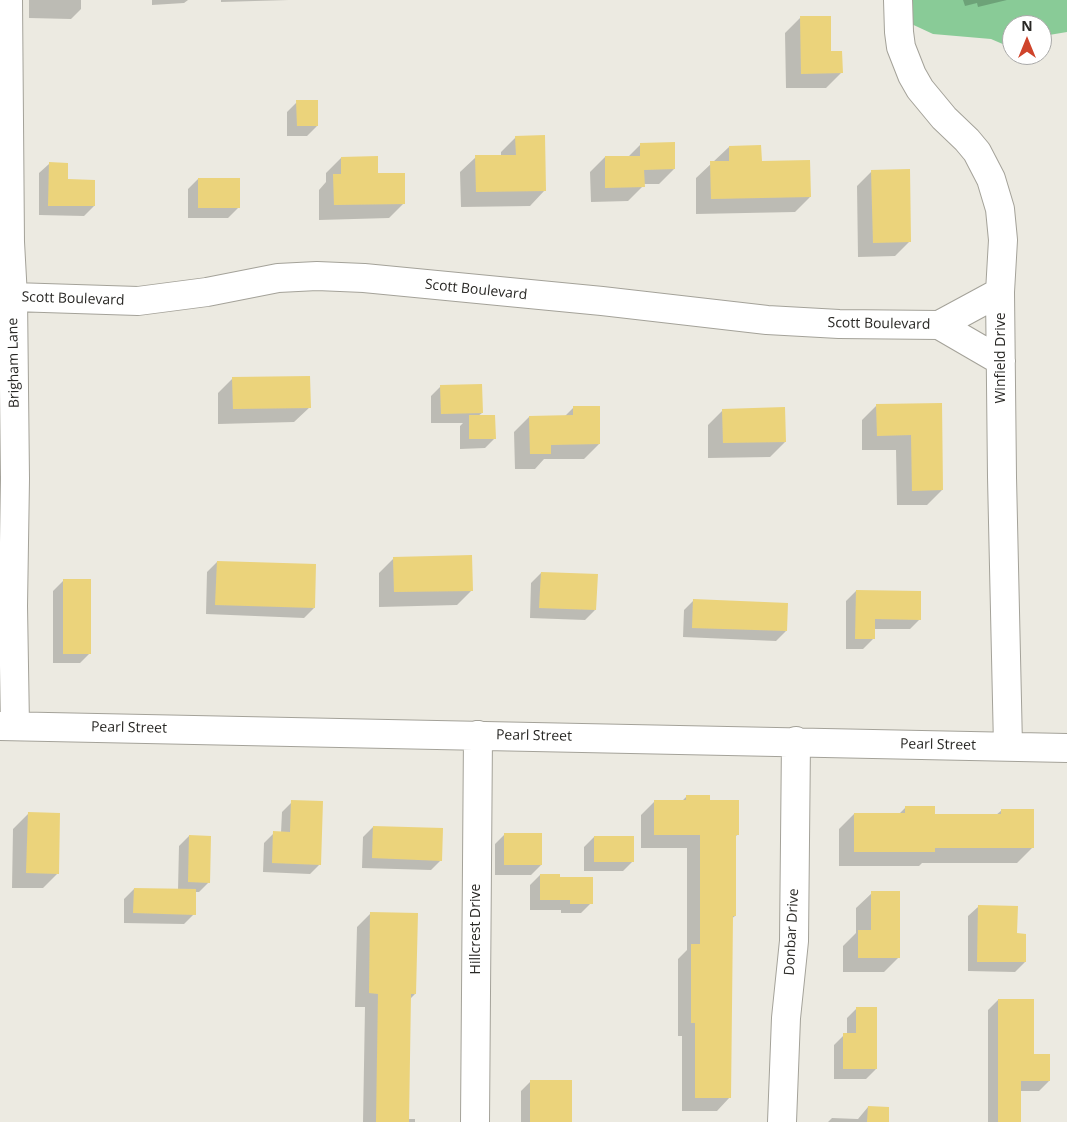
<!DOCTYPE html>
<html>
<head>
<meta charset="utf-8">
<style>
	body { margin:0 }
	#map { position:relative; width:1067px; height:1122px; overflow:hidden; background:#eceae1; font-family:"Open Sans",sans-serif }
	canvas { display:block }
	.north { position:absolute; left:1002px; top:15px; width:50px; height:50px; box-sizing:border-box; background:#fff; border:1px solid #a9a9a8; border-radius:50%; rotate:0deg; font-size:14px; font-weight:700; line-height:20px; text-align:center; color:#292825 }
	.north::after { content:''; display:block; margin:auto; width:18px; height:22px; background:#cf442b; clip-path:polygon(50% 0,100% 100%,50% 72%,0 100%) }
</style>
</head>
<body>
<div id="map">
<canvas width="1067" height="1122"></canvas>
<div class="north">N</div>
</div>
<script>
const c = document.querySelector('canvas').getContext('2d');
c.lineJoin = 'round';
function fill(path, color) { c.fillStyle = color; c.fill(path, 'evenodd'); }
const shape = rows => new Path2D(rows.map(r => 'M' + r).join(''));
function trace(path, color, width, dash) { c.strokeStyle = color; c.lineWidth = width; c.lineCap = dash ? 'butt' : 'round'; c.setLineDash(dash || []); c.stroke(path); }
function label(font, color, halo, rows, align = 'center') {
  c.font = font + ' "Open Sans",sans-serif'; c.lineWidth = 4; c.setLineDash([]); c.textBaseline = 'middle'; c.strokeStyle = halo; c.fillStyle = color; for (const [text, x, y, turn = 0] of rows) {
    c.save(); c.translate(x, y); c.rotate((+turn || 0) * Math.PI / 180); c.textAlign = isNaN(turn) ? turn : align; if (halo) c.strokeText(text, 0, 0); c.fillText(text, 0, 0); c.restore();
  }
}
fill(shape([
	[904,0,1067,0,1067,32,1049,35,1048,43,1042,50,1042,25,1012,25,1012,48,991,39,933,34,905,21]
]), '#89cb97');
fill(shape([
	[29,0,81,0,81,9,71,19,29,18],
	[152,0,188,0,184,3,152,5],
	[221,0,289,0,221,2],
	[963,0,1007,0,978,7,977,3,965,6],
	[800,18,830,52,841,73,826,88,786,88,785,33],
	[297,102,317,126,307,136,287,136,287,112],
	[516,137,545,190,530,206,461,207,460,172,476,157,501,156,501,152],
	[641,144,674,169,659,184,643,184,643,186,628,201,591,202,590,172,605,157,628,157],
	[729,147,760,162,810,197,795,212,696,214,696,178],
	[341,158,377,174,404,203,389,218,319,220,319,190,326,182,326,173],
	[49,164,94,206,84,216,39,215,39,173],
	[872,171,910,241,895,256,858,257,857,186],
	[198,179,238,208,228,218,188,218,188,189],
	[233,378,310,407,294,422,218,424,218,393],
	[441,386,482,413,478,416,495,438,485,448,460,449,460,426,463,423,431,423,431,396],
	[941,404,942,490,927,505,897,505,896,450,862,450,862,420,877,405],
	[574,407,599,444,584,459,544,459,535,469,515,469,514,432,529,417,565,416],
	[723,410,785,442,770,457,708,458,708,425],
	[394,558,472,590,457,605,379,607,379,573],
	[217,562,314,608,304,618,206,614,207,572],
	[541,573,595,610,585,620,530,618,531,583],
	[63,581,90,653,80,663,53,663,53,591],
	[856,591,920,619,910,629,874,629,873,639,863,649,846,649,846,601],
	[694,600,786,631,776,641,683,637,684,610],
	[687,796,709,802,738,834,735,837,735,916,731,919,730,1097,717,1111,682,1111,682,1036,678,1036,678,959,687,950,687,848,641,848,641,815,654,802,681,802],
	[292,802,320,864,310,874,263,872,264,843,274,833,281,833,282,812],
	[906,807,934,815,996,815,1002,810,1032,848,1017,863,922,863,919,866,839,866,839,829,854,814,899,814],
	[28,814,58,873,43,888,12,888,13,829],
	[373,827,441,860,431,870,362,868,363,837],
	[505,834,541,865,531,875,495,875,495,844],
	[189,836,209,882,199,892,195,892,194,914,184,924,124,923,124,899,134,889,178,890,179,846],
	[594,837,633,861,623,871,584,871,584,847],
	[540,875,558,878,591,903,581,913,561,913,561,910,530,910,530,885],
	[872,893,899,957,884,972,843,972,843,946,856,933,856,908],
	[978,907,1025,962,1015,972,968,971,968,916],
	[371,913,415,994,410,999,408,1119,415,1119,415,1122,363,1122,365,1007,355,1007,357,927],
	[998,1000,1049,1081,1039,1091,1020,1091,1020,1122,988,1122,988,1010],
	[857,1008,876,1069,866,1079,834,1079,834,1045,844,1035,847,1035,847,1018],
	[531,1081,570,1122,521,1122,521,1091],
	[868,1107,887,1122,828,1122,832,1118,858,1119]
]), '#0003');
fill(shape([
	[800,16,831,16,831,51,842,51,843,73,801,74],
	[296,100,318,100,318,126,297,126],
	[545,135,546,191,476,192,475,155,516,155,515,136],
	[675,142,675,169,644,170,645,187,605,188,605,156,640,156,640,143],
	[761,145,762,161,810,160,811,197,711,199,710,161,729,161,729,146],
	[378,156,378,173,405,173,405,204,334,205,333,174,341,174,341,157],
	[49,162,68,163,68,179,95,180,95,206,48,206],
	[910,169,911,242,873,243,871,170],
	[198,178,240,178,240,208,198,208],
	[310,376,311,408,233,409,232,377],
	[482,384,483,413,441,414,440,385],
	[942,403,943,490,912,491,911,435,877,436,876,404],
	[573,406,600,406,600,444,551,445,551,454,530,454,529,416,573,415],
	[785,407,786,442,723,443,722,409],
	[469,415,495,415,496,439,469,439],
	[472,555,473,591,394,592,393,557],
	[217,561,316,564,315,608,215,605],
	[541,572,598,574,596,610,539,608],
	[63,579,91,579,91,654,63,654],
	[856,590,921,591,921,620,875,619,875,639,855,639],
	[693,599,788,603,787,631,692,628],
	[686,795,710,795,710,800,739,800,739,835,736,835,736,916,733,916,731,1098,695,1098,695,1023,691,1023,691,944,700,944,700,835,654,835,654,800,686,800],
	[291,800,323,801,321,865,272,863,273,831,290,832],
	[905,806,935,806,935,814,1001,814,1001,809,1034,809,1034,848,935,848,935,852,854,852,854,813,905,813],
	[28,812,60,813,59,874,26,873],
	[373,826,443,828,442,861,372,858],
	[504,833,542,833,542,865,504,865],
	[189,835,211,836,210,883,188,882],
	[594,836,634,836,634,862,594,862],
	[540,874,560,874,560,877,593,877,593,904,570,904,570,900,540,900],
	[134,888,196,889,196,915,133,913],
	[871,891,900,891,900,958,858,958,858,930,871,930],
	[978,905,1018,906,1017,933,1026,934,1026,962,977,962],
	[370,912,418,913,416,994,411,994,409,1122,376,1122,378,994,369,993],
	[998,999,1034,999,1034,1054,1050,1054,1050,1081,1021,1081,1021,1122,998,1122],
	[856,1007,877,1007,877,1069,843,1069,843,1033,856,1033],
	[530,1080,572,1080,572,1122,530,1122],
	[868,1106,889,1107,889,1122,867,1122]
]), '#ebd37b');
const minor = shape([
	[8,0,10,242,13,297,15,479,13,606,15,726],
	[898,0,899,32,901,47,912,75,920,89,944,118,967,140,977,152,991,179,1000,209,1003,240,1000,292,1002,477,1008,746],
	[1000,292,939,325,1001,361],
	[13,297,138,301,207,292,278,278,317,276,364,278,602,301,767,320,839,324,939,325],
	[0,726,1067,748],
	[475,1122,478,735],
	[782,1122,786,1018,794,941,796,741]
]);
trace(minor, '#a4a299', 30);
trace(minor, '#fff', 28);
label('14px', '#292825', '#fff', [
	["Scott Boulevard",476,290,6],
	["Scott Boulevard",73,299,2],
	["Scott Boulevard",879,324,1],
	["Winfield Drive",1001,358,-90],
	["Brigham Lane",14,363,-91],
	["Pearl Street",129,728,1],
	["Pearl Street",534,736,1],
	["Pearl Street",938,745,1],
	["Hillcrest Drive",476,929,-90],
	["Donbar Drive",792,932,-87]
]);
</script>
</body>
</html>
